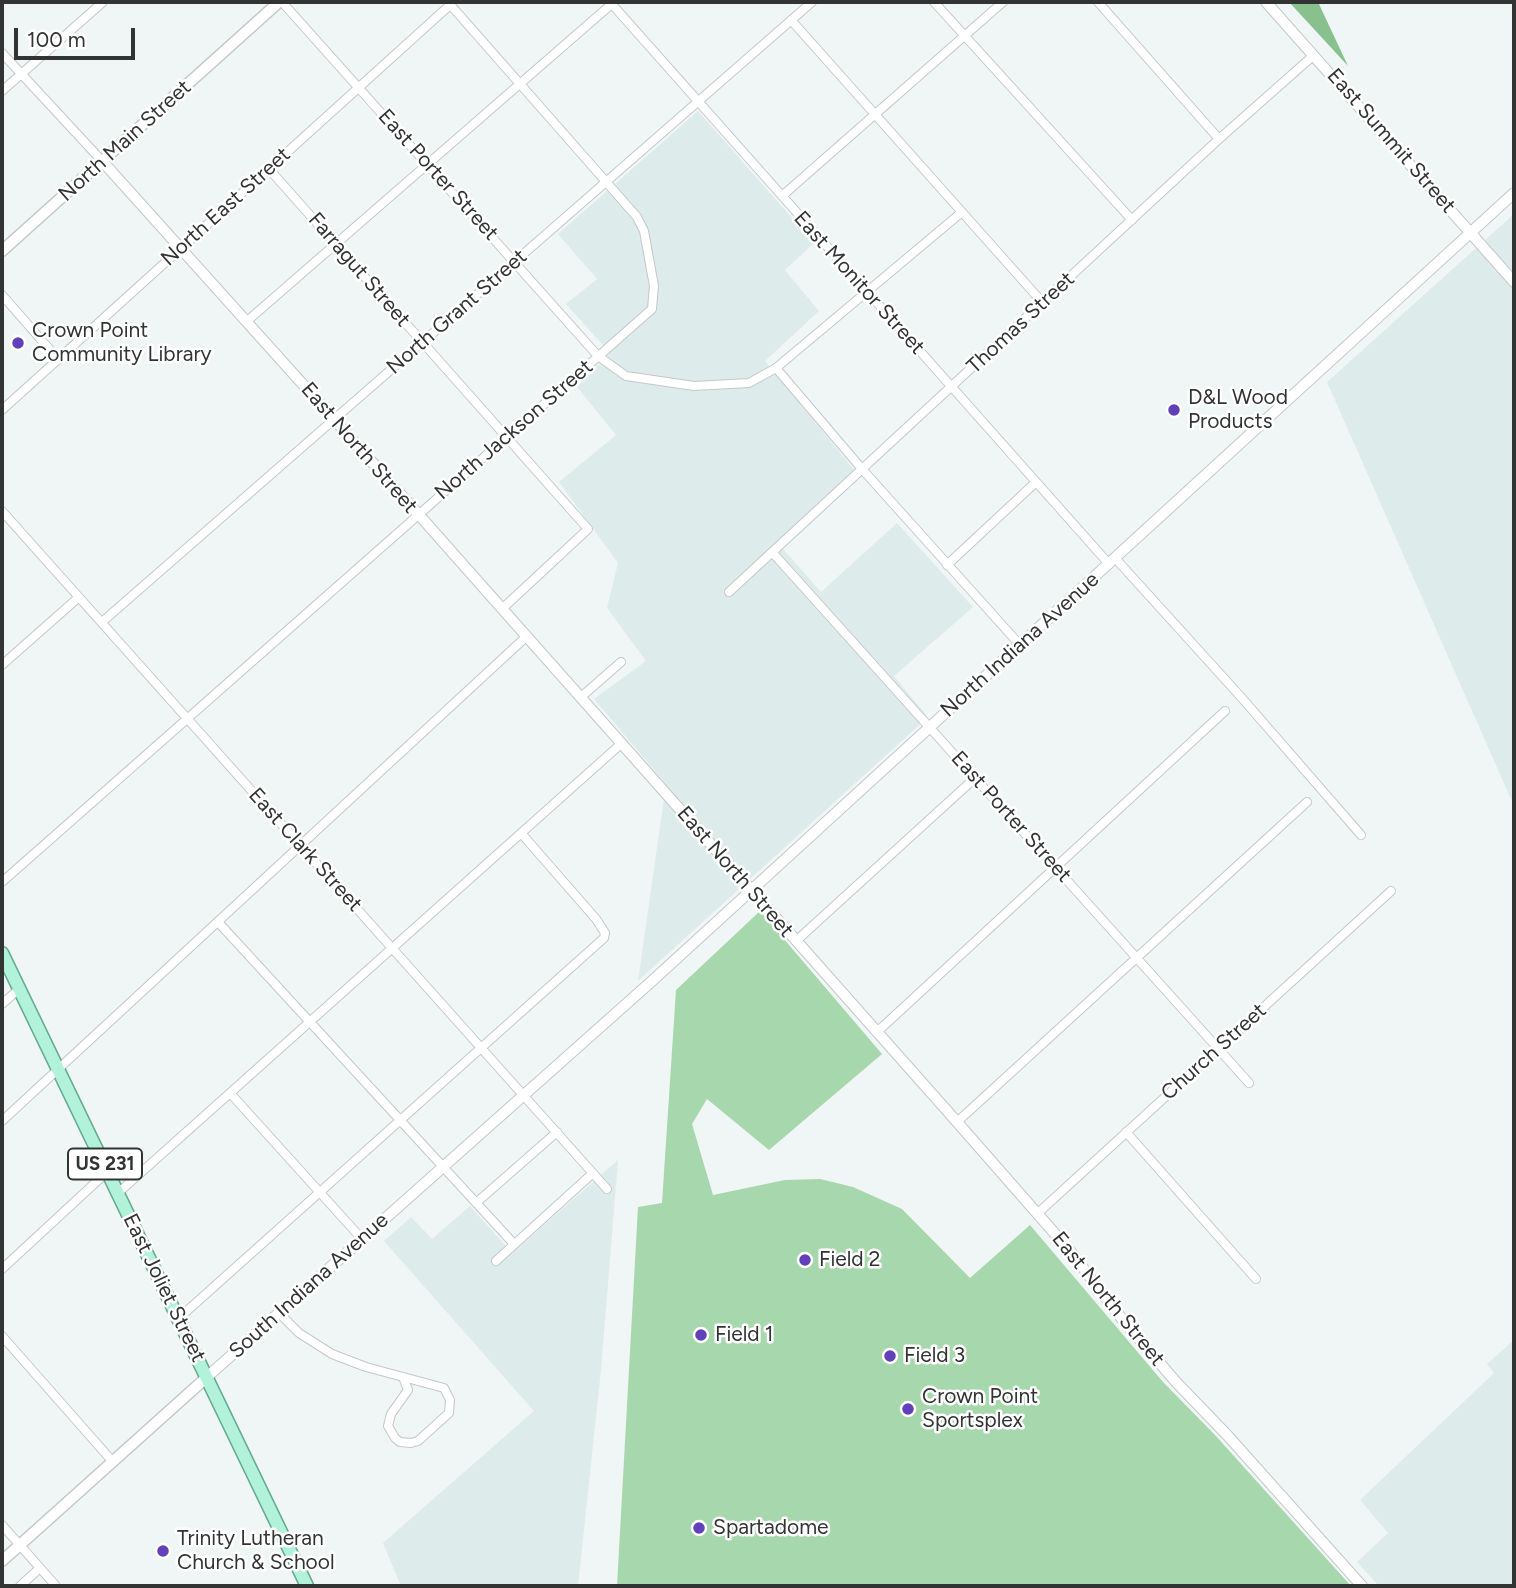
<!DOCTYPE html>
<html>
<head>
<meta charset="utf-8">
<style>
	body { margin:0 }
	#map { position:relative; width:1516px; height:1588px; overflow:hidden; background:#f0f5f5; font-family:Figtree,sans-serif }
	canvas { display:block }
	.frame { position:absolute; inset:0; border:4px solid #323433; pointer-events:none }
	.scale { position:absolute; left:14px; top:28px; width:121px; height:32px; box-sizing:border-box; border:4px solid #323433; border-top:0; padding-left:9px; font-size:21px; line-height:24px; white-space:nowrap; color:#323433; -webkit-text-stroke:5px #fff; paint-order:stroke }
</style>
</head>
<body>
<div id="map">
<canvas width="1516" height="1588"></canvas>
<div class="frame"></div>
<div class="scale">100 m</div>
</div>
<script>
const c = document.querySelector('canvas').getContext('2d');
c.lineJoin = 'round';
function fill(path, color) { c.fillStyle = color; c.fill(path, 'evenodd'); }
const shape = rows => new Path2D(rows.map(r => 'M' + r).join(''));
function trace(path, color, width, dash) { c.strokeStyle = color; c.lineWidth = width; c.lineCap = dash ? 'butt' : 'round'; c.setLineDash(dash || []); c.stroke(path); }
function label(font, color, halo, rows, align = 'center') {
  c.font = font + ' Figtree,sans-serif'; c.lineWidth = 5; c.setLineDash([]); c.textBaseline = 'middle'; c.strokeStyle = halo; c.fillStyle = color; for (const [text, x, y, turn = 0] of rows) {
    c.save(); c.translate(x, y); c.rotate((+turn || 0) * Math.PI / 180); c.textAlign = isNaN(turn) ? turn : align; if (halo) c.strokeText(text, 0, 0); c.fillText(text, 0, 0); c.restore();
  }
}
fill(shape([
	[698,111,814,243,785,270,819,311,765,361,855,471,777,542,821,592,897,523,973,607,894,676,928,717,638,981,666,784,594,699,646,661,607,608,618,563,559,482,616,435,577,387,610,353,566,304,597,279,558,234],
	[1514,214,1514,806,1327,382],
	[618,1160,601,1370,578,1586,401,1586,383,1543,534,1411,384,1241,411,1217,432,1239,470,1206,512,1253],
	[1514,1340,1514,1586,1379,1586,1357,1562,1388,1533,1360,1500,1494,1373,1487,1364]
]), '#ddecea');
fill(shape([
	[760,911,882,1054,769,1150,707,1099,692,1124,713,1195,785,1180,820,1179,853,1187,902,1209,970,1278,1030,1225,1163,1382,1215,1435,1351,1586,617,1586,638,1207,662,1203,676,990]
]), '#a7d7ac');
fill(shape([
	[1289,2,1318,2,1348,66]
]), '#88c18e');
const minor = shape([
	[282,2,598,356,626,376,694,386,749,383,776,368,962,212],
	[610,2,1109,564],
	[934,2,1132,220],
	[1098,2,1219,139],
	[791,20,1042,302],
	[2,53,103,162],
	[2,91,103,2],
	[269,169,588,529,503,608],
	[782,196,1003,2],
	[2,295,58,359],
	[246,322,614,2],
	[776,368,862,469,1020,645],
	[2,410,450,5],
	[2,511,607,1189],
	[772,552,1249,1083],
	[1115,558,1241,697,1361,835],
	[947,565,1036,482],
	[729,592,1219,139,1314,55],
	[102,622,812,2],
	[2,665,79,597],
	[581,697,621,662],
	[2,882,652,309,654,286,644,231,637,217,448,2],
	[218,922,514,1244],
	[796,941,975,778],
	[2,1004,18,990],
	[877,1032,1225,711],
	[230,1093,362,1239],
	[2,1121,527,636],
	[957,1122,1307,802],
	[1126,1132,1256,1279],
	[118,1193,622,743],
	[476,1203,557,1132],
	[1038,1213,1391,891],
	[496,1261,593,1173],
	[2,1269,108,1171],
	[279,1313,299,1333,332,1354,366,1367,444,1388,450,1400,449,1413,418,1441,411,1443,400,1442,395,1438,388,1426,391,1414,408,1390,403,1377],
	[179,1318,604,938,605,933,596,919,521,833],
	[2,1336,113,1462],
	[2,1525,56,1586],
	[20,1586,40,1568]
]);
const tertiary = shape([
	[1266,2,1514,282],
	[103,162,334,419,957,1122,1071,1252,1122,1319,1176,1382,1228,1436,1362,1586],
	[207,1377,652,981,1514,193]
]);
const secondary = shape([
	[2,251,279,2],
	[2,1561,207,1377]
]);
const primary = shape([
	[2,953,307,1586]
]);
trace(minor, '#c4c8c8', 10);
trace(tertiary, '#c4c8c8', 12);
trace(secondary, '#c4c8c8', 13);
trace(primary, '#63aa90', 15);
trace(minor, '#fff', 8);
trace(tertiary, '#fff', 10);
trace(secondary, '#fff', 10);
trace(primary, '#b2f2da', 12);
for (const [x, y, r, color] of [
	[18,343,7,"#6141ba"],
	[1174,410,7,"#6141ba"],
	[805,1260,7,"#6141ba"],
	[701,1335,7,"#6141ba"],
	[890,1356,7,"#6141ba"],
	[908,1409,7,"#6141ba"],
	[699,1528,7,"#6141ba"],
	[163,1551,7,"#6141ba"]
]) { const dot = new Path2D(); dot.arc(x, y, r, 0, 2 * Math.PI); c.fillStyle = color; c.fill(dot); trace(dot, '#fff', 2.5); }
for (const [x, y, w] of [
	[105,1164,74]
]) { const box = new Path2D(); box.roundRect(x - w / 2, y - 15.5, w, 31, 5); c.fillStyle = '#fff'; c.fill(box); trace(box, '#323433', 2); }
label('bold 19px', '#323433', null, [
	["US 231",105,1164]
]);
label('21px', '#323433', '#fff', [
	["North Main Street",125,141,-42],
	["East Summit Street",1391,141,49],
	["East Porter Street",438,175,48],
	["North East Street",226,207,-42],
	["Farragut Street",359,270,49],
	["East Monitor Street",859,283,48],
	["North Grant Street",457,312,-41],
	["Thomas Street",1021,323,-43],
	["North Jackson Street",514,430,-41],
	["East North Street",359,448,49],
	["North Indiana Avenue",1020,645,-42],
	["East Porter Street",1011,817,48],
	["East Clark Street",305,850,48],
	["East North Street",735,872,49],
	["Church Street",1214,1052,-42],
	["South Indiana Avenue",309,1286,-42],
	["East Joliet Street",164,1288,64],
	["East North Street",1108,1299,51]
]);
label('21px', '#323433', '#fff', [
	["Crown Point",32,331],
	["Community Library",32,355],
	["D&L Wood",1188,398],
	["Products",1188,422],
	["Field 2",819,1260],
	["Field 1",715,1335],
	["Field 3",904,1356],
	["Crown Point",922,1397],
	["Sportsplex",922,1421],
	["Spartadome",713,1528],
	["Trinity Lutheran",177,1539],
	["Church & School",177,1563]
], 'left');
</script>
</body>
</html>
